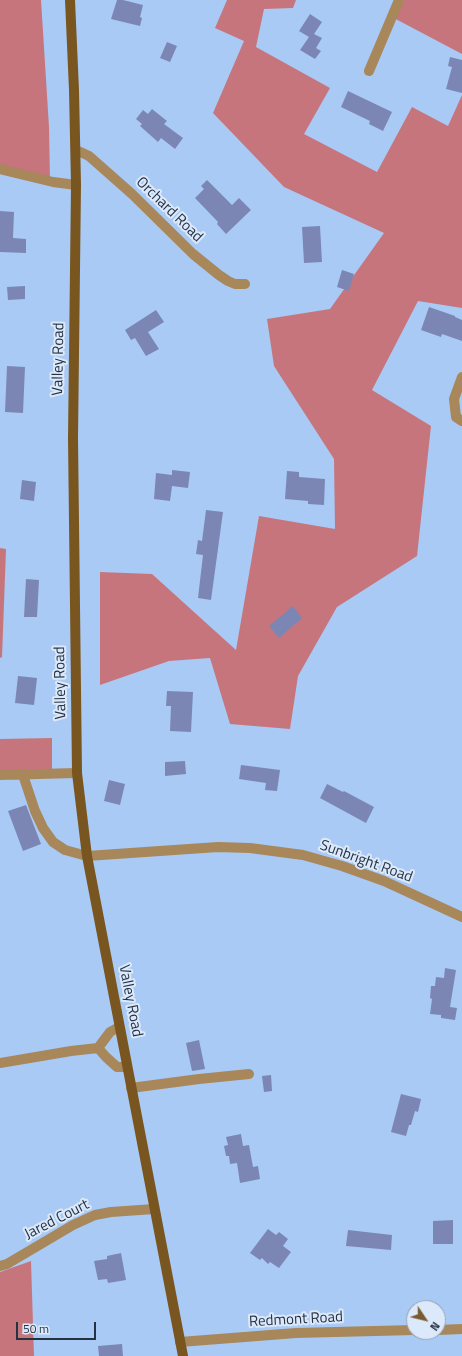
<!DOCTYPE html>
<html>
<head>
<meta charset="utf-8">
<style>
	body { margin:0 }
	#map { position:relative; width:462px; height:1356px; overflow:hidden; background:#a9caf5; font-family:"Titillium Web",sans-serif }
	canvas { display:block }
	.north { position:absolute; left:406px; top:1300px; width:40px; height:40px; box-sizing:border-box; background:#dce9fb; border:1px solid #92a0b1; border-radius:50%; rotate:125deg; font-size:11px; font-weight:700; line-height:16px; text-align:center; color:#243242 }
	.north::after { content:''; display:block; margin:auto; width:14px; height:18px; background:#795b2f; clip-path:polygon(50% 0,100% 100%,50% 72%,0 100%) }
	.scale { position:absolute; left:16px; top:1322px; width:80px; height:18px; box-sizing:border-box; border:2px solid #243242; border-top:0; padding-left:5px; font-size:12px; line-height:14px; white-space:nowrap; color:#243242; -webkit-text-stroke:3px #dce9fb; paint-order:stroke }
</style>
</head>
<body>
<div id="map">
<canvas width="462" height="1356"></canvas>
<div class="north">N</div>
<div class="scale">50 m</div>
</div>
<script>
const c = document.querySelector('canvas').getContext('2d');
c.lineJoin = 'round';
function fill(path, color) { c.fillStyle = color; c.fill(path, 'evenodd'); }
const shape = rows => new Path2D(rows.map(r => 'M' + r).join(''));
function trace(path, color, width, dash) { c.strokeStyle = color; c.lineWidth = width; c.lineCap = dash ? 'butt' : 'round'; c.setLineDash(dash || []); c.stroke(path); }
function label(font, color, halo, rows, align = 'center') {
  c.font = font + ' "Titillium Web",sans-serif'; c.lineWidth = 4; c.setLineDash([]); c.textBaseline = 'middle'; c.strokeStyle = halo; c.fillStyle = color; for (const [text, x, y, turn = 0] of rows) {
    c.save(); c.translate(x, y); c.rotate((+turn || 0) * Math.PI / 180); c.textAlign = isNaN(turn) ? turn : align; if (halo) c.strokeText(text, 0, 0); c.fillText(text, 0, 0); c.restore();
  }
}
fill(shape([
	[0,0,41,0,49,127,50,181,0,168],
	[227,0,296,0,293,8,264,9,256,47,330,88,304,134,377,172,412,107,448,126,462,95,462,308,418,301,372,390,431,426,417,556,337,607,298,676,290,729,230,724,210,658,169,661,100,685,100,572,152,574,236,650,259,516,335,529,334,459,274,366,267,319,330,309,384,233,284,187,213,113,244,41,215,28],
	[397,0,462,0,462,54,390,16],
	[0,548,6,549,2,657,0,658],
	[52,738,52,777,0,778,0,739],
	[31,1261,34,1356,0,1356,0,1272]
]), '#c7757c');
fill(shape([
	[117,0,123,0,143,5,140,17,142,18,140,26,111,19],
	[310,14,322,22,314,34,322,38,316,48,321,51,315,59,300,50,309,37,299,31],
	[167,42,177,46,170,62,160,58],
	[450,57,462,60,462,93,446,89,452,67,448,66],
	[348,91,392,112,383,131,369,124,370,121,341,107],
	[152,109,167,121,164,124,183,138,175,149,161,138,158,142,140,126,142,124,136,119,143,110,148,114],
	[207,180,232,205,239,198,251,210,226,234,217,224,218,222,195,198,204,189,201,186],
	[0,211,14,212,13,238,26,239,26,253,0,252],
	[320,226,322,262,304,263,302,227],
	[342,270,354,274,349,291,337,287],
	[25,286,25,299,8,300,7,287],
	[429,307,455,316,455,317,462,320,462,341,442,334,441,337,421,330],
	[156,310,164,322,148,332,159,349,146,356,135,338,131,340,125,330],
	[7,366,25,367,23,413,5,412],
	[172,470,190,472,188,488,172,486,170,501,154,499,156,473,172,475],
	[287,471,299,472,299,477,325,479,324,505,308,504,308,501,285,499],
	[22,480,36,482,34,501,20,499],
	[206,510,223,512,211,600,198,598,203,555,196,554,198,540,202,541],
	[26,579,39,580,37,617,24,617],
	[293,606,302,618,279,638,269,626],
	[18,676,37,678,34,705,15,703],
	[167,691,193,692,191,732,170,731,171,706,166,706],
	[185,761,186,774,165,776,165,762],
	[241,765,280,770,277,791,265,790,266,783,239,779],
	[109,780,125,784,120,805,104,801],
	[327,784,343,792,344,791,374,807,366,823,320,798],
	[26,805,41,844,23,851,8,811],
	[445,968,456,970,450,1007,457,1008,455,1020,441,1018,441,1015,430,1014,432,999,430,998,431,986,435,986,436,977,444,978],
	[199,1040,205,1069,192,1071,186,1043],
	[271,1075,272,1091,264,1092,262,1076],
	[401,1094,421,1099,418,1112,415,1111,411,1125,409,1125,406,1136,391,1132],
	[241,1134,243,1146,249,1145,253,1167,258,1166,260,1179,240,1183,237,1163,230,1164,229,1156,226,1156,224,1146,228,1145,226,1137],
	[453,1220,453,1244,433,1244,433,1221],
	[268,1229,276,1235,279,1232,288,1239,283,1246,291,1252,279,1268,270,1262,268,1264,262,1258,260,1260,250,1253],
	[348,1230,392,1235,391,1250,346,1246],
	[121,1253,126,1280,108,1283,107,1279,98,1280,94,1261,107,1259,107,1256],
	[122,1344,123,1356,99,1356,98,1346]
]), '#7c86b4');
trace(shape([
	[369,71,399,0],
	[76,150,89,156,132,194,193,254,219,275,228,281,235,284,245,284],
	[0,169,53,182,76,185],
	[462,377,454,399,456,417,462,421],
	[0,775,77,773],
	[23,775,35,811,43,828,53,842,65,850,87,856,218,847,250,848,303,855,342,866,384,881,462,917],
	[119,1027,110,1032,98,1048,106,1057,117,1067,127,1067],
	[0,1063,71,1051,98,1048],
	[131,1088,199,1079,249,1074],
	[0,1266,7,1264,73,1225,95,1215,111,1212,154,1209],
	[438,1330,462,1329],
	[180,1342,296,1333,414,1330]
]), '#a8875a', 10);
trace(shape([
	[70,0,74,90,76,185,73,438,77,773,87,856,183,1356]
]), '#795620', 10);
label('15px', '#243242', '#dce9fb', [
	["Orchard Road",169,210,44],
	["Valley Road",59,359,-89],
	["Valley Road",61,683,-91],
	["Sunbright Road",366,862,20],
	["Valley Road",130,1001,79],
	["Jared Court",57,1220,-27],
	["Redmont Road",296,1320,-3]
]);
</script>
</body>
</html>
